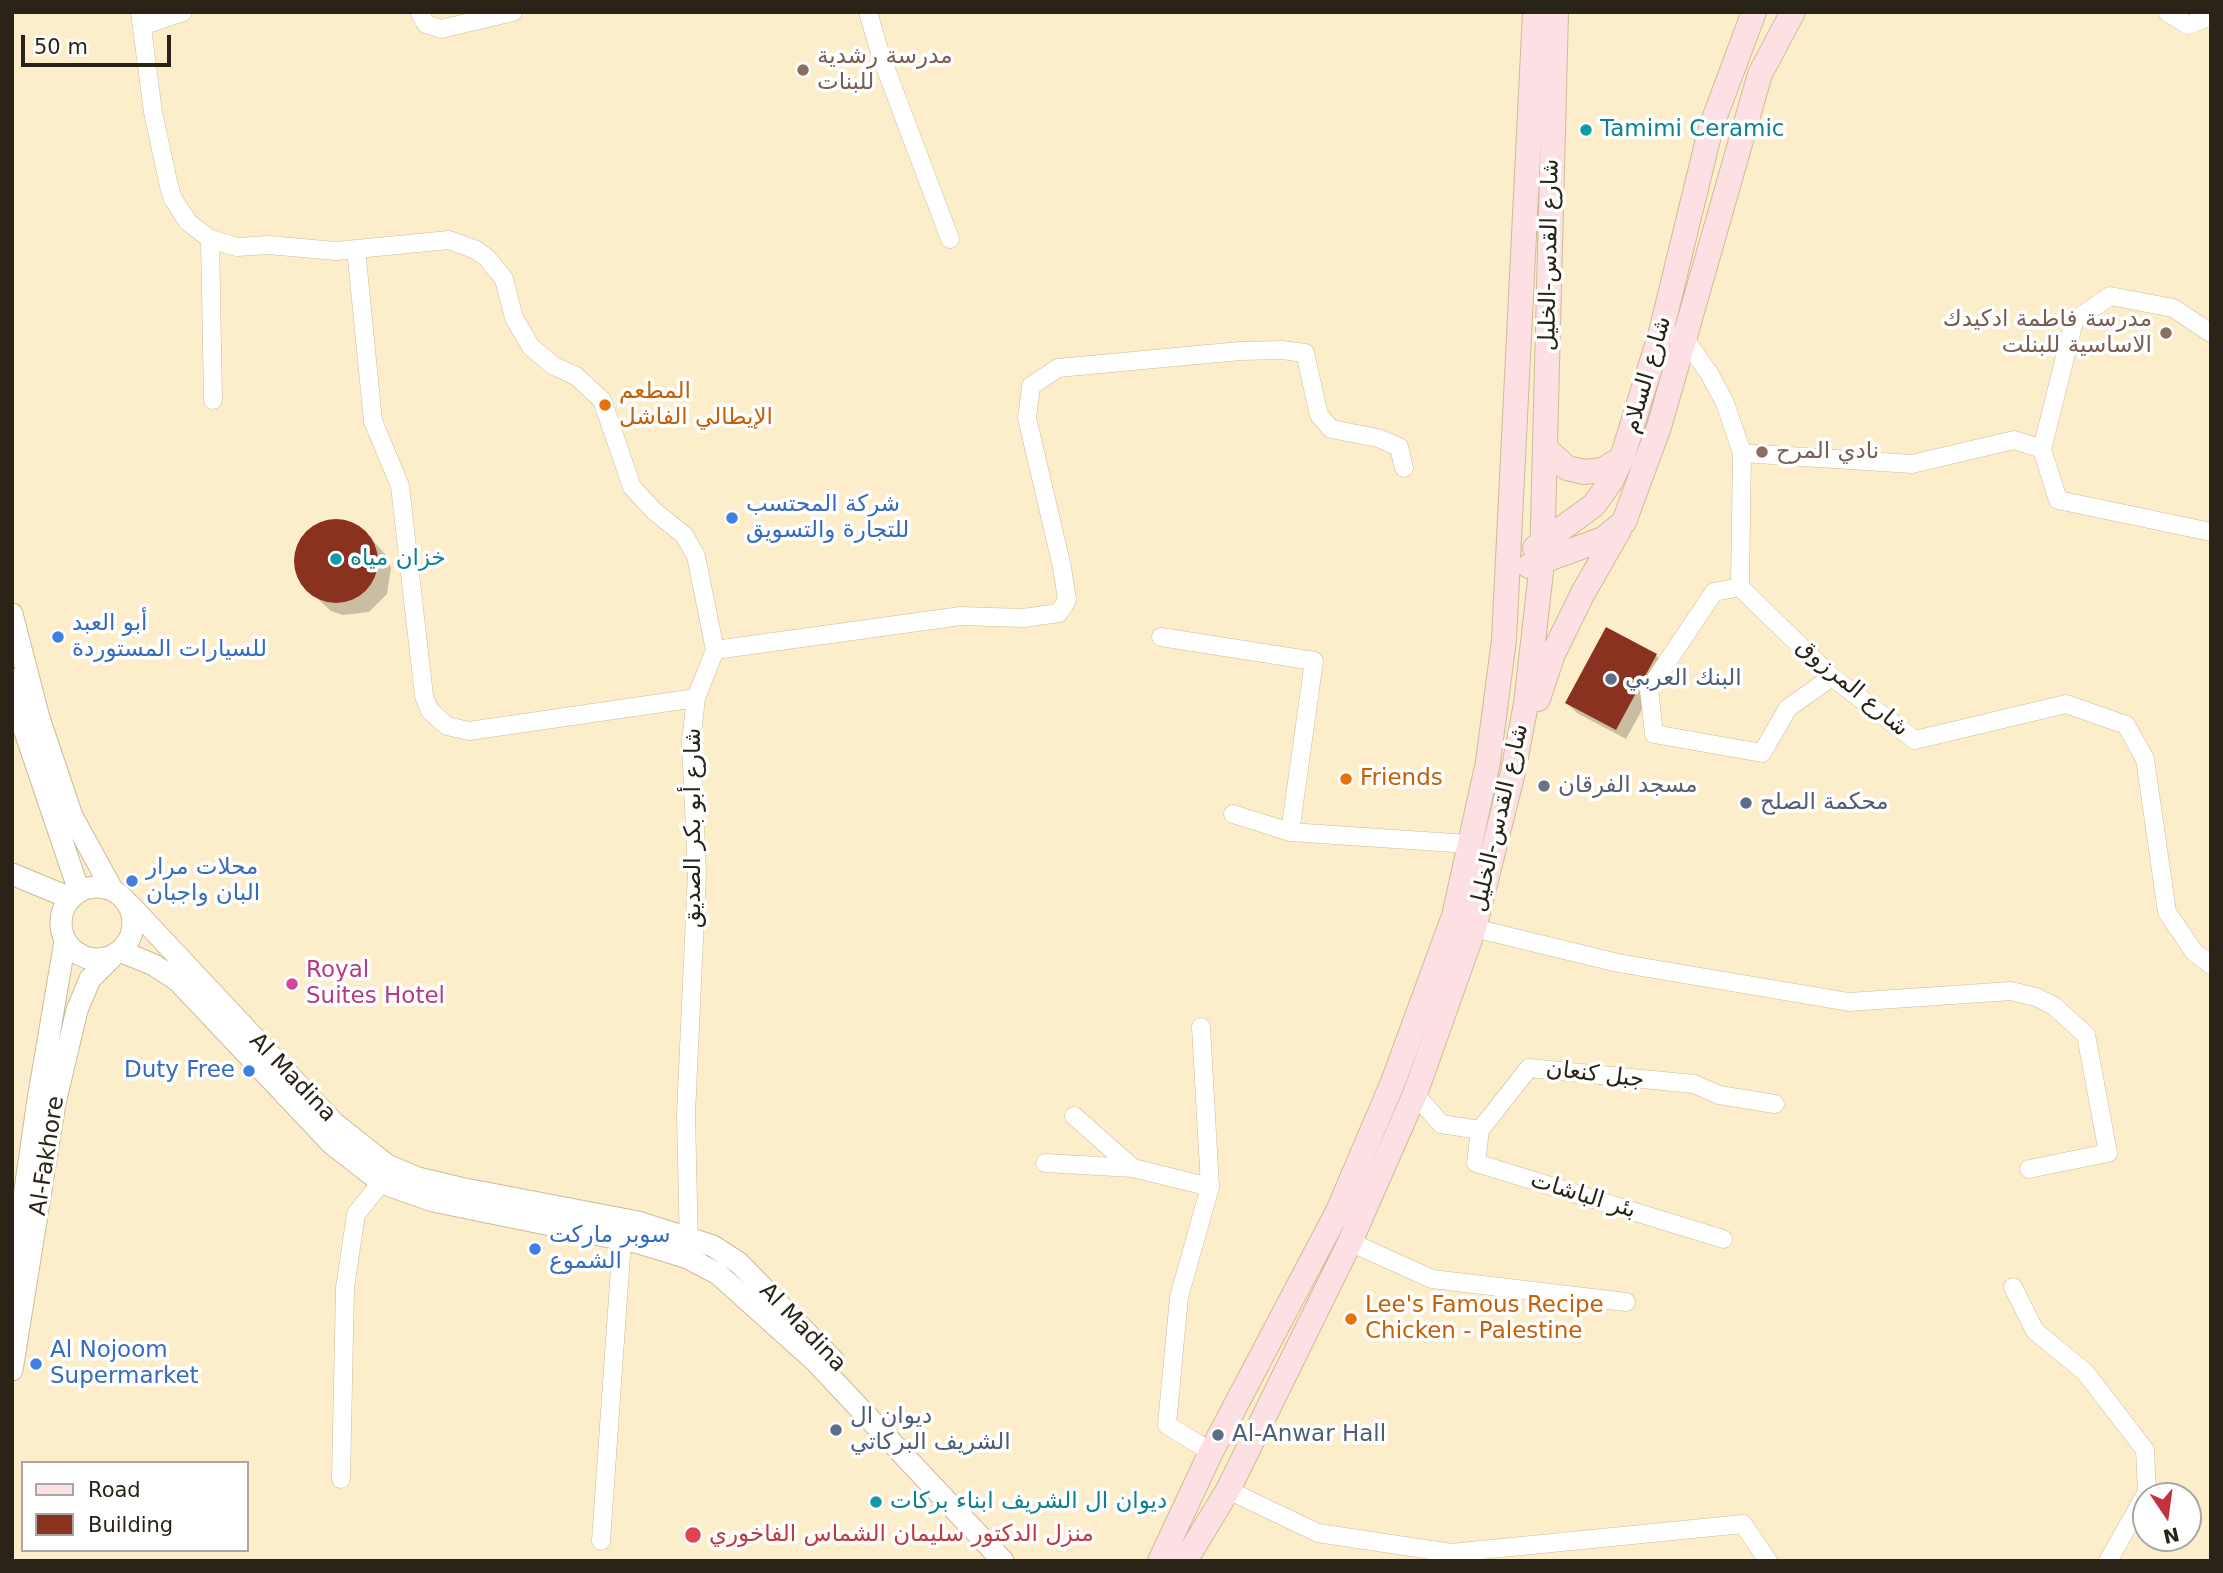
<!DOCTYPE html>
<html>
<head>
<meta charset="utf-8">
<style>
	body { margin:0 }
	#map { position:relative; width:2223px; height:1573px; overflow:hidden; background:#fdeecb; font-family:"DejaVu Sans",sans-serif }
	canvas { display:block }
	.frame { position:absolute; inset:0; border:14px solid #292417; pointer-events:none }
	.legend { position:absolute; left:21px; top:1461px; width:228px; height:91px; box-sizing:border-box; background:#fff; border:2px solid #a9a7a2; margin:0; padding:9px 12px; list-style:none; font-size:21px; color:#292417 }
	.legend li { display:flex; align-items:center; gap:14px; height:35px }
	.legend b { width:35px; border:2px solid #a9a7a2 }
	.north { position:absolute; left:2132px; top:1482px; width:70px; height:70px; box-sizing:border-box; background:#fff; border:2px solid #a9a7a2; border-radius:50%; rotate:167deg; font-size:19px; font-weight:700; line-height:28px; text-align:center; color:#292417 }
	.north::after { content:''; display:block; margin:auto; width:24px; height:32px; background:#c33339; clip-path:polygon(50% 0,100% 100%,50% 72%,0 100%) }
	.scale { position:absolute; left:21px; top:35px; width:150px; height:32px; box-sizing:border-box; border:4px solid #292417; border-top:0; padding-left:9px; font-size:21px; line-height:24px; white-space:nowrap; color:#292417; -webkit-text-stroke:5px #fff; paint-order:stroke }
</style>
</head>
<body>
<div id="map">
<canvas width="2223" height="1573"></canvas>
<div class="frame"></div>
<ul class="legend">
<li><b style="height:9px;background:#fce0e3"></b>Road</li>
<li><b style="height:19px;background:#8a3120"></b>Building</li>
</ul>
<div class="north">N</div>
<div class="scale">50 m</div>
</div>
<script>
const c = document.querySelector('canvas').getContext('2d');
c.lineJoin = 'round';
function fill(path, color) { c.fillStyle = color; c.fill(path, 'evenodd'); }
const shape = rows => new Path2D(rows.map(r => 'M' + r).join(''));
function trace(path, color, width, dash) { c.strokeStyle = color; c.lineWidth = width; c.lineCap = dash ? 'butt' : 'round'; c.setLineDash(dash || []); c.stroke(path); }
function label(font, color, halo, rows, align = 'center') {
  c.font = font + ' "DejaVu Sans","Noto Sans Arabic",sans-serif'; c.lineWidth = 7; c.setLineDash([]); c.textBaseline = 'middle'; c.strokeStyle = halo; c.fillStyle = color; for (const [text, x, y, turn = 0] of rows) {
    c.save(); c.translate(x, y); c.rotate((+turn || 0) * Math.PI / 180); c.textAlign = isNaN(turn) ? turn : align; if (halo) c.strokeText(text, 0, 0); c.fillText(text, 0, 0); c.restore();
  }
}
fill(shape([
	[324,522,351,523,363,530,387,556,391,568,387,594,369,612,343,615,331,611,306,588,296,564,297,551,312,528],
	[1656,655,1666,666,1626,739,1577,713,1567,703]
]), '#0003');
fill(shape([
	'294 561a42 42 0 1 1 84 0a42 42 0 1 1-84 0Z',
	[1606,627,1657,654,1616,730,1565,703]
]), '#8a3120');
const minor = shape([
	[140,12,153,112,169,186,173,199,188,222,210,239,237,247,268,245,336,251,449,240,476,250,487,258,504,279,514,318,531,347,554,366,576,376,602,400,632,487,654,511,684,535,696,556,715,650,696,698,691,742,697,873,686,1114,689,1249],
	[419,12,426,24,441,29,513,12],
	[868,12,881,56,950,239],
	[2167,12,2188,25,2211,16],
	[142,26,183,12],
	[210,239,213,400],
	[356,249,373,421,400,486,424,696,430,711,447,726,469,731,696,698],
	[1676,336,1684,338,1709,373,1725,403,1742,453,1740,587,1832,677,1915,740,2066,704,2126,725,2145,759,2167,912,2194,952,2211,965],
	[2042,449,2074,321,2110,296,2173,308,2211,333],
	[1742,453,1912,464,2014,440,2042,449,2058,500,2211,532],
	[1740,587,1714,592,1649,689,1654,734,1762,753,1788,708,1832,677],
	[1161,637,1314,661,1290,832,1469,844],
	[715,650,961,616,1023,618,1059,613,1067,600,1062,567,1027,418,1031,386,1058,368,1240,351,1282,350,1305,353,1319,415,1331,429,1378,438,1399,447,1404,468],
	[1233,814,1290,832],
	[1474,928,1618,963,1849,1002,2011,991,2036,997,2054,1006,2086,1035,2108,1153,2029,1169],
	[1415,1094,1441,1124,1480,1130,1529,1068,1694,1084,1719,1095,1775,1104],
	[1074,1116,1133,1168],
	[1480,1130,1476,1163,1723,1239],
	[1045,1163,1133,1168,1210,1187,1201,1027],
	[1210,1187,1179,1297,1167,1425,1211,1452],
	[1350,1242,1432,1279,1626,1302],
	[2013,1287,2035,1331,2085,1372,2145,1450,2147,1492,2108,1561],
	[341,1479,345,1288,356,1214,389,1173],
	[1228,1490,1318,1533,1451,1553,1743,1524,1768,1561],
	[601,1541,622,1240]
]);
const tertiary = shape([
	[12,614,39,718,72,816,112,889],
	[12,679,23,726,79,891],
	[12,874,70,898],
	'61 923a36 36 0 1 1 72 0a36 36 0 1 1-72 0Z',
	[129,904,334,1123,387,1165,418,1178,460,1188,638,1222,713,1246,739,1263,834,1361],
	[120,951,154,965,178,981,332,1144,382,1183,433,1201,639,1243,688,1258,718,1274,816,1362,1003,1561],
	[12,1279,38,1100,65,941],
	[12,1370,55,1103,77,1010,90,979,114,955]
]);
const secondary = shape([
	[1545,448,1567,468,1584,472,1603,470,1622,458],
	[1535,548,1594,505,1611,481,1622,458,1661,332,1711,127,1754,12],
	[1529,566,1603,539,1624,522,1659,427,1760,74,1793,12],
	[1538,699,1553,654,1583,593,1619,530],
	[1160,1561,1211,1452,1338,1211,1393,1082,1454,916,1488,762,1504,640,1535,12],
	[1185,1561,1228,1490,1350,1242,1415,1094,1474,928,1513,772,1526,704,1542,563,1556,12]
]);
trace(minor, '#cbbc9a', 19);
trace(tertiary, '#cbbc9a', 23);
trace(secondary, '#cbbc9a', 26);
trace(minor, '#fff', 18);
trace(tertiary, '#fff', 21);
trace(secondary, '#fce0e3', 24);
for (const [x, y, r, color] of [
	[803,70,7,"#8d6e63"],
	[1586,130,7,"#0f9aa8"],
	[2166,333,7,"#8d6e63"],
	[605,405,7,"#e8710a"],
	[1762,452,7,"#8d6e63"],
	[732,518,7,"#3f7fe0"],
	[336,559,7,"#0f9aa8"],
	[58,637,7,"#3f7fe0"],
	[1611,679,7,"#5c6f8a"],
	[1346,779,7,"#e8710a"],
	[1544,786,7,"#6b7280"],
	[1746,803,7,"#5c6f8a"],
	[132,881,7,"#3f7fe0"],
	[292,984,7,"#d1479c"],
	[249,1071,7,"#3f7fe0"],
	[535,1249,7,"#3f7fe0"],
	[1351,1319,7,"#e8710a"],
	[36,1364,7,"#3f7fe0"],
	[836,1430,7,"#5c6f8a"],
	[1218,1435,7,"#5c6f8a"],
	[876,1502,7,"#0f9aa8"],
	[693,1535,9,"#e0444e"]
]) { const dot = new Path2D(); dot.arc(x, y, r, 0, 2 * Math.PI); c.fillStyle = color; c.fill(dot); trace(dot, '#fff', 2.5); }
label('23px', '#785e54', '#fff', [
	["مدرسة رشدية",817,57],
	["للبنات",817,83],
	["مدرسة فاطمة ادكيدك",2152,320,"right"],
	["الاساسية للبنلت",2152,346,"right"],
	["نادي المرح",1776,452]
], 'left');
label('23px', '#0d838f', '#fff', [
	["Tamimi Ceramic",1600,130],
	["خزان مياه",350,559],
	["ديوان ال الشريف ابناء بركات",890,1502]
], 'left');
label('23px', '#292417', '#fff', [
	["شارع القدس-الخليل",1550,255,-89],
	["شارع السلام",1648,375,-74],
	["شارع المرزوق",1852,688,40],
	["شارع القدس-الخليل",1500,818,-77],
	["شارع أبو بكر الصديق",694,828,-90],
	["جبل كنعان",1595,1075,7],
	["Al Madina",292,1078,46],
	["Al-Fakhore",48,1156,-81],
	["بئر الباشات",1583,1196,17],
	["Al Madina",802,1328,46]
]);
label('23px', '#c56008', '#fff', [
	["المطعم",619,392],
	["الإيطالي الفاشل",619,418],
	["Friends",1360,779],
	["Lee's Famous Recipe",1365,1306],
	["Chicken - Palestine",1365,1332]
], 'left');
label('23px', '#366cbe', '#fff', [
	["شركة المحتسب",746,505],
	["للتجارة والتسويق",746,531],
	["أبو العبد",72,624],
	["للسيارات المستوردة",72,650],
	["محلات مرار",146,868],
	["البان واجبان",146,894],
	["Duty Free",235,1071,"right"],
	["سوبر ماركت",549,1236],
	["الشموع",549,1262],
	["Al Nojoom",50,1351],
	["Supermarket",50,1377]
], 'left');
label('23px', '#4e5e75', '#fff', [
	["البنك العربي",1625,679],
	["محكمة الصلح",1760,803],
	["ديوان ال",850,1417],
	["الشريف البركاتي",850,1443],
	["Al-Anwar Hall",1232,1435]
], 'left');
label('23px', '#5b616d', '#fff', [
	["مسجد الفرقان",1558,786]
], 'left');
label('23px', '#b23c85', '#fff', [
	["Royal",306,971],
	["Suites Hotel",306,997]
], 'left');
label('23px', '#be3a42', '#fff', [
	["منزل الدكتور سليمان الشماس الفاخوري",709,1535]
], 'left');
</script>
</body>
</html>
